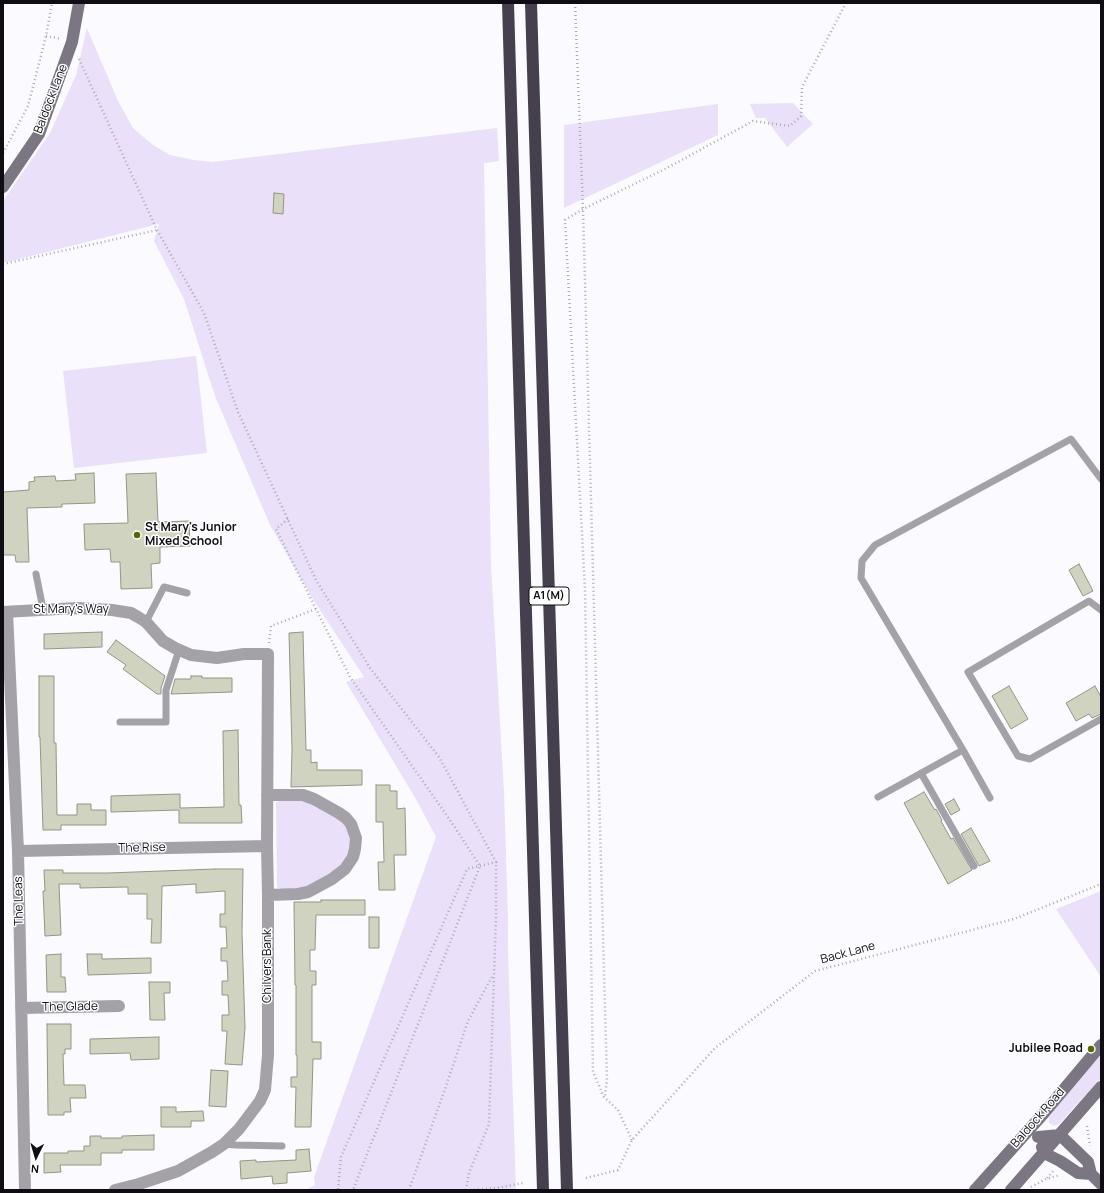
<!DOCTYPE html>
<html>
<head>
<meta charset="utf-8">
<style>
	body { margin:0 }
	#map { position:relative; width:1104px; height:1193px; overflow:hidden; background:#fbfafe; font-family:Manrope,sans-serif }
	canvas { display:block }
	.frame { position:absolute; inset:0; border:4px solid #0f0d13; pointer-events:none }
	.north { position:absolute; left:16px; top:1137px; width:40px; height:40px; -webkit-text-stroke:3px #fff; paint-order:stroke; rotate:185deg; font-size:11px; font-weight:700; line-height:16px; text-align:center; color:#0f0d13 }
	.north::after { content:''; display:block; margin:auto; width:14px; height:18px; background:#0f0d13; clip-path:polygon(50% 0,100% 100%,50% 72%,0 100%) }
</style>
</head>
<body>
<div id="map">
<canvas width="1104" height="1193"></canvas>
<div class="frame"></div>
<div class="north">N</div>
</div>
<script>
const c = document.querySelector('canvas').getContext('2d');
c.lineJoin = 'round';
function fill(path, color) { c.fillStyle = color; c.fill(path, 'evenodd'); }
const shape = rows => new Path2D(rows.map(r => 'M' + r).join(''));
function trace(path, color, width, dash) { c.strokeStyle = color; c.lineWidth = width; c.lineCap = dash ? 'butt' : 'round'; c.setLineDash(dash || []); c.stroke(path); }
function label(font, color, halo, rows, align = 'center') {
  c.font = font + ' Manrope,sans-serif'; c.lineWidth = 3; c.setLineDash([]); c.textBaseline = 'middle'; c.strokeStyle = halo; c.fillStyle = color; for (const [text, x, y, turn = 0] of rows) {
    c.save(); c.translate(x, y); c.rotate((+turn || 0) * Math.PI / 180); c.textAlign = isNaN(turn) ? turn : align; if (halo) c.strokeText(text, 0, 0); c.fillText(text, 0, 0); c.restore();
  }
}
fill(shape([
	[87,28,118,101,133,128,153,145,170,155,194,160,212,162,497,128,499,161,484,163,491,565,504,792,508,918,508,953,516,1190,305,1190,315,1185,314,1177,436,837,417,801,346,682,364,677,314,601,270,525,215,396,184,299,154,241,159,224,3,263,3,201,50,133,76,75],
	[793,103,813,124,787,147,765,118,756,118,750,104],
	[718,104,718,135,564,208,564,125],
	[196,356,207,453,74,468,63,371],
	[301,798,344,821,351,836,349,853,343,866,311,888,283,890,277,887,276,803,279,800],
	[1101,891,1101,977,1056,909],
	[1101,1055,1101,1078,1059,1124,1054,1126,1049,1123,1049,1117,1075,1083]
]), '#eae0fa');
const building = shape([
	[274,193,284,194,283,214,273,213,274,193],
	[94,473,95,503,62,504,62,507,27,508,29,562,16,562,15,555,3,555,3,492,29,490,29,482,35,481,34,477,55,476,56,481,76,480,75,474,94,473],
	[156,473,158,522,189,521,190,546,160,547,160,563,151,564,152,588,121,589,120,562,111,562,110,549,85,550,84,524,128,523,126,474,156,473],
	[1079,564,1093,591,1083,596,1069,570,1079,564],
	[102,632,102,647,44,649,44,634,102,632],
	[303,632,306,750,311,750,311,763,317,762,317,770,362,770,362,785,291,787,292,750,289,633,303,632],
	[116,640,165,676,161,688,161,694,157,694,123,669,126,665,107,652,116,640],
	[39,676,54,676,54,743,56,743,57,815,77,815,77,804,91,804,91,810,106,810,106,825,61,825,61,830,43,830,40,737,39,737,39,676],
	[191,676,202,676,202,678,232,678,232,692,171,694,175,679,191,679,191,676],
	[1009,686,1028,719,1011,729,992,696,1009,686],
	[1095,686,1101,697,1101,714,1092,718,1089,714,1076,721,1066,703,1095,686],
	[238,730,239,805,241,805,242,823,179,823,179,810,111,812,111,796,144,795,180,794,180,808,224,807,223,731,238,730],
	[376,785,390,785,390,791,397,791,397,809,405,808,406,855,394,855,395,890,379,890,378,862,384,862,383,822,376,822,376,785],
	[924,792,933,807,935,810,936,809,942,820,941,821,951,839,953,838,972,870,948,884,904,803,924,792],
	[954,799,960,810,951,815,945,804,954,799],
	[971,828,990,861,979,866,961,834,971,828],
	[215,869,243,869,242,933,245,1028,242,1065,225,1064,227,1031,222,1031,222,1015,229,1015,228,995,222,995,222,981,228,981,227,961,221,961,221,948,227,948,226,927,220,927,220,914,225,914,225,891,196,893,196,884,162,886,161,943,151,943,152,919,147,919,147,894,128,894,128,887,80,888,80,884,59,884,61,935,45,936,43,891,45,891,44,870,63,870,63,873,108,873,215,869],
	[321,900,365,900,365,915,316,915,315,950,310,950,310,971,316,971,316,985,312,985,312,1042,321,1042,321,1059,313,1059,311,1127,295,1127,296,1087,291,1087,291,1077,297,1077,297,1055,296,1055,296,985,295,985,294,902,321,902,321,900],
	[369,917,379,917,379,948,369,948,369,917],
	[61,954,61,977,65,977,66,992,47,992,46,955,61,954],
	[87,954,102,954,102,959,151,958,151,973,88,975,87,954],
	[149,982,170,982,170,993,164,993,165,1020,150,1020,149,982],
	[47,1024,71,1024,71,1049,65,1049,65,1054,63,1054,64,1085,85,1085,86,1098,70,1098,71,1112,64,1112,64,1115,48,1115,47,1024],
	[159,1037,159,1059,131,1060,130,1053,90,1054,90,1039,159,1037],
	[211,1070,228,1071,226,1107,209,1106,211,1070],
	[161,1107,176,1107,176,1112,203,1111,204,1121,191,1121,191,1127,161,1127,161,1107],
	[154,1135,154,1150,122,1150,122,1153,101,1153,101,1165,60,1165,61,1172,44,1173,44,1153,68,1153,68,1151,84,1151,84,1146,90,1146,90,1136,101,1136,101,1138,122,1138,122,1136,154,1135],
	[309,1149,311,1171,287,1173,287,1183,273,1184,272,1176,241,1179,240,1161,256,1160,256,1162,296,1160,296,1150,309,1149]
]);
fill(building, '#cfd3bf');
trace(building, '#929684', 1);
trace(shape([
	[575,3,583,209,607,1080,605,1096],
	[46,36,61,39],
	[79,59,157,230,204,313,238,412,316,580,370,668,439,757,496,862,467,869,341,1157,338,1190],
	[3,153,28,106,46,36,52,3],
	[3,264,157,230],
	[288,519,276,529,350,677,452,823,480,866,353,1190],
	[269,643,271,626,316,609],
	[1087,1126,1090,1146],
	[632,1140,618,1110,604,1097,593,1072,585,589,565,220,583,209,665,169,753,121,790,126,801,116,802,87,846,3],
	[586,1178,618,1170,632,1140,715,1048,815,971,1014,919,1101,884],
	[1047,1178,1054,1170],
	[1031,1187,1046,1179,1060,1175],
	[409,1190,445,1089,468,1021,493,975],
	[466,1190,469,1173,489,1124,496,915,496,862],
	[470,1190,496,1188,523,1183]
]), '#adabb0', 2.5, [1, 3]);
trace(shape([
	[36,574,43,609],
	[1101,610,1089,601,968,672,1018,756,1030,759,1101,719],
	[146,622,164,587,187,593],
	[120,722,166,722,166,690,179,650],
	[921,773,974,866],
	[878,797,963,750],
	[990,798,963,750,861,578,862,561,875,545,1071,439,1101,479],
	[224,1144,236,1145,282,1146]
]), '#a4a1a9', 7);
trace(shape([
	[3,612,77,608,112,610,131,613,138,617,146,622,163,641,175,648,191,655,217,658,244,654,268,654,267,846,268,895,268,1055,265,1090,260,1101,239,1129,224,1144,212,1152,178,1171,139,1184,115,1190],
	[7,612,18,851,25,1190],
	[267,795,303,795,314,799,339,813,346,818,351,824,356,838,355,849,353,857,345,869,332,879,308,892,298,894,268,895],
	[18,851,267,846],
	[21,1008,119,1006]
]), '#a4a1a9', 12);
trace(shape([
	[3,187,39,134,72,42,79,3],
	[1038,1137,1060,1135,1088,1162,1091,1174,1101,1184],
	[1042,1147,1044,1153,1060,1161,1078,1173,1091,1174],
	[975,1190,1044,1113,1101,1045],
	[1011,1190,1101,1087]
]), '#7b7682', 12);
trace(shape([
	[508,3,543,1190],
	[531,3,567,1190]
]), '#453f4e', 12);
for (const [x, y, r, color] of [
	[137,535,4,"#5c6608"],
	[1091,1049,4,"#5c6608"]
]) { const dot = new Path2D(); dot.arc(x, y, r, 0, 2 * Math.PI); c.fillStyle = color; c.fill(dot); trace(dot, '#fff', 1.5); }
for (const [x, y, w] of [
	[549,596,40]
]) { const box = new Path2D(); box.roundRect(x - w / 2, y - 9, w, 18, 3); c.fillStyle = '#fff'; c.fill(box); trace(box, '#0f0d13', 1); }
label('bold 11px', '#0f0d13', null, [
	["A1(M)",549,596]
]);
label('12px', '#0f0d13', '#fff', [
	["Baldock Lane",51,99,-69],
	["St Mary's Way",71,610],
	["The Rise",142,848,-1],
	["The Leas",19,901,-91],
	["Back Lane",848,953,-15],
	["Chilvers Bank",268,966,-90],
	["The Glade",70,1007,-1],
	["Baldock Road",1038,1118,-49]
]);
label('bold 12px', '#0f0d13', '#fff', [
	["St Mary's Junior",145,528],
	["Mixed School",145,542],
	["Jubilee Road",1083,1049,"right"]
], 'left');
</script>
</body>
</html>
